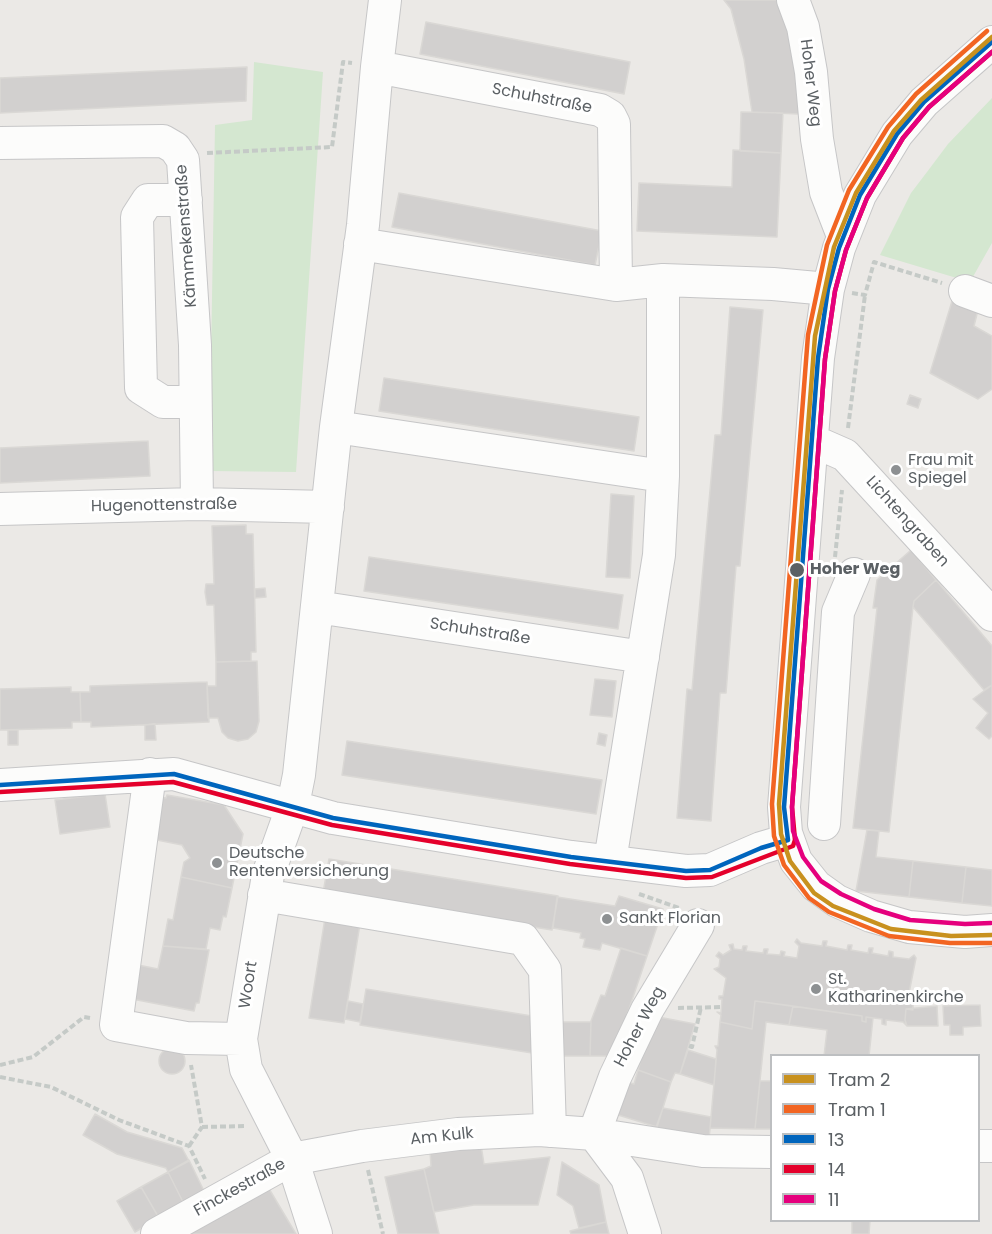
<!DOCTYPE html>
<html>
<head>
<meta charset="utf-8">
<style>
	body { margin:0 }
	#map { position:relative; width:992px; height:1234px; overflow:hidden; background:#ebe9e6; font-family:Poppins,sans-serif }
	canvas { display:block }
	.legend { position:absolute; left:770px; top:1054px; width:210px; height:168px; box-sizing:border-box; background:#fff; border:2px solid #bdbfc1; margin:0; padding:8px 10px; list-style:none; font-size:18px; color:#5b6064 }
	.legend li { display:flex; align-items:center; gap:12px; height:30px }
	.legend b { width:30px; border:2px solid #bdbfc1 }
</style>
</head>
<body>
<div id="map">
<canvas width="992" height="1234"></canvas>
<ul class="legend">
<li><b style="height:8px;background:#c8911e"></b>Tram 2</li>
<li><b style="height:8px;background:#f26522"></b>Tram 1</li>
<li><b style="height:8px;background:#0065bd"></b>13</li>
<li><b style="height:8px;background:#e4002b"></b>14</li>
<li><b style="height:8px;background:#e5007d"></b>11</li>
</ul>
</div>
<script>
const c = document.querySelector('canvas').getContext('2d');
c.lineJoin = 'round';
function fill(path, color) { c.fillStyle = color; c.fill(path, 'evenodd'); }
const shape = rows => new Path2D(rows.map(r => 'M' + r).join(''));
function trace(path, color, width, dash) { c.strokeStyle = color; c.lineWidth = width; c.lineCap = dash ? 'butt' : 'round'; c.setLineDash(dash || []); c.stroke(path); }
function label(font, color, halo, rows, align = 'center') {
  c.font = font + ' Poppins,sans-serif'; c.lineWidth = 6; c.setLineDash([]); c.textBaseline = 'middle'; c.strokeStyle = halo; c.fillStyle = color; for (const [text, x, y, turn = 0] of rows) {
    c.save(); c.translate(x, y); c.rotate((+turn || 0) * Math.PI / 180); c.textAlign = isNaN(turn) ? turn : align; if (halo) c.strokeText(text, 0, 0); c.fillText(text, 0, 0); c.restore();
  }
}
fill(shape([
	[254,62,323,72,296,472,209,471,215,125,252,120],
	[992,98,992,243,970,282,880,255,911,193,927,172,948,144]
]), '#d4e7d0');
const building = shape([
	[724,0,779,0,794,56,799,114,752,112,744,59,731,9,724,0],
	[426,22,630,62,624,94,420,54,426,22],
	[247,67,246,101,0,113,0,78,247,67],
	[741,112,783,113,781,153,740,151,741,112],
	[733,150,781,153,777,237,637,231,639,183,732,187,733,150],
	[399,193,602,231,595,265,392,227,399,193],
	[953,298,979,306,974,326,992,336,992,389,978,399,930,373,953,298],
	[730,307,763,310,740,566,736,566,726,693,720,693,711,821,677,818,687,689,692,690,715,435,721,435,730,307],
	[384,378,639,417,634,451,379,411,384,378],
	[910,395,921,399,918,408,907,404,910,395],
	[148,441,150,476,0,483,0,448,148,441],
	[611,494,634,496,630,578,606,577,611,494],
	[246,525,246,534,253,534,256,652,251,652,251,661,216,662,214,605,207,605,205,592,206,584,214,584,212,526,246,525],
	[911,550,936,580,914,601,913,607,889,832,853,828,877,608,873,608,877,580,911,550],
	[369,557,623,595,618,629,364,591,369,557],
	[936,580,992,646,992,685,984,690,913,607,914,601,936,580],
	[265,588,266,597,255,598,255,589,265,588],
	[257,661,259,721,256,732,248,739,238,741,228,738,222,732,218,718,208,718,207,686,216,686,216,662,257,661],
	[595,679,616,681,612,717,590,715,595,679],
	[207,682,209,722,91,727,91,722,81,722,80,692,90,692,90,686,207,682],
	[992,685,992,736,989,739,976,728,988,713,973,699,992,685],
	[71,687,71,692,80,692,81,722,72,722,72,728,0,730,0,689,71,687],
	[155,724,156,740,145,740,145,725,155,724],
	[8,730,18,730,18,745,8,745,8,730],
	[599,733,607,735,605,746,597,744,599,733],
	[347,741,602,780,596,814,342,775,347,741],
	[105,794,110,827,60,834,55,800,105,794],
	[167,795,224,805,243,834,232,888,181,877,184,862,190,858,182,845,152,839,160,797,166,798,167,795],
	[867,830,879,831,876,857,913,861,909,897,856,891,867,830],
	[329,859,558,896,552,930,323,893,329,859],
	[913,861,966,867,962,903,909,897,913,861],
	[966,867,992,870,992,906,962,903,966,867],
	[181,877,232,888,226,917,223,916,220,930,210,928,206,949,163,946,168,919,173,920,181,877],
	[619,896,663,909,647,956,602,943,600,950,583,947,585,939,580,938,581,933,553,928,557,897,615,906,619,896],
	[325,918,360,924,344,1023,309,1018,325,918],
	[797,939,801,943,822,946,823,941,827,941,826,946,847,950,848,945,852,945,851,950,868,953,869,948,873,948,872,953,888,956,889,951,893,952,893,957,909,959,914,955,916,958,907,1003,913,1004,913,1010,906,1009,905,1020,907,1026,903,1022,886,1020,886,1025,882,1024,882,1019,866,1017,866,1022,862,1021,862,1016,755,1001,752,1029,720,1022,721,1015,717,1012,721,1013,722,999,719,999,719,996,723,996,726,978,714,969,719,967,720,959,716,956,719,952,723,955,731,950,729,945,733,944,734,949,742,950,743,946,747,946,746,951,763,953,764,949,768,949,767,954,780,955,781,951,785,952,784,956,797,958,799,946,795,942,797,939],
	[163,946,209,950,199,1003,196,1003,194,1011,127,998,133,964,158,969,163,946],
	[621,948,647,956,613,1056,590,1056,591,1021,601,995,605,996,621,948],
	[366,989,538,1017,532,1053,360,1025,366,989],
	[348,1001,363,1004,360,1022,345,1019,348,1001],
	[755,1001,793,1006,789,1025,766,1022,755,1129,710,1128,717,1050,715,1046,718,1046,720,1022,752,1029,755,1001],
	[980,1005,981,1026,963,1027,963,1035,950,1035,950,1025,944,1025,943,1006,980,1005],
	[793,1006,862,1016,862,1021,866,1022,866,1017,873,1018,869,1056,824,1056,827,1030,789,1025,793,1006],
	[937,1006,938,1026,907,1026,905,1020,906,1009,937,1006],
	[653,1016,695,1024,680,1074,675,1073,671,1082,638,1070,653,1016],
	[553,1022,591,1022,590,1056,553,1056,553,1022],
	'159 1061a13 13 0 1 1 26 0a13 13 0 1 1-26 0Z',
	[688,1050,716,1059,714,1085,680,1074,688,1050],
	[638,1070,671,1082,657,1127,615,1114,627,1082,634,1084,638,1070],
	[760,1081,772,1081,772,1129,755,1129,760,1081],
	[663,1108,711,1117,709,1140,655,1130,663,1108],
	[95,1114,127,1132,182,1148,189,1161,168,1172,166,1168,117,1154,83,1135,95,1114],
	[481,1145,484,1164,550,1157,538,1205,474,1205,434,1212,424,1169,431,1166,430,1151,481,1145],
	[189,1160,205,1193,184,1204,168,1172,189,1160],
	[562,1162,599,1185,606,1222,579,1228,573,1206,557,1195,562,1162],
	[424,1169,439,1234,398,1234,385,1177,424,1169],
	[168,1172,184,1204,159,1218,141,1187,168,1172],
	[141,1187,159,1218,135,1232,117,1201,141,1187],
	[268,1187,296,1234,183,1234,268,1187],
	[852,1220,870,1220,869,1234,852,1234,852,1220],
	[606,1222,609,1234,571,1234,570,1231,606,1222]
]);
fill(building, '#d2d0cf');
trace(building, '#dad8d5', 1.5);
const minor = shape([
	[793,0,803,27,811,72,817,139,826,192,843,236],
	[992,42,924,102,897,134,860,195,839,248,828,289,818,358,784,807,786,833,796,861,816,886,837,901,871,916,909,927,965,932,992,930],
	[377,67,600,110,610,116,614,124,616,285,663,280,663,476,659,555,610,861],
	[0,143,163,141,175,148,183,160,195,345,197,504],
	[186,200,148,200,137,217,141,388,163,402,195,402],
	[360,244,616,285],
	[663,280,773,284,828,289],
	[965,291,992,301],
	[336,427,663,476],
	[813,441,845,455,992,615],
	[0,509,197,504,328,507],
	[317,607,643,657],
	[150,774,116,1025,186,1038,241,1039],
	[0,785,174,774,333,818,571,857,686,871,710,870,761,848,788,840],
	[824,824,838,612,854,574],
	[264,895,523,939,545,970,550,1131],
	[594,1134,615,1077,647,1010,698,925],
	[594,1134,627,1178,645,1234],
	[978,1146,992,1146],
	[157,1234,292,1159,362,1146,458,1134,539,1130,594,1134,703,1151,772,1152],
	[316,1234,292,1159,246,1069,241,1039,268,875,293,805,299,775,336,427,363,225,377,67,385,0]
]);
trace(minor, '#c6c6c7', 34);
trace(shape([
	[207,153,332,147,343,62,352,63],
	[852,293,865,295,874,262,942,283],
	[848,428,865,295],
	[835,557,842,490],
	[639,894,679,908],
	[678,1008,722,1007],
	[689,1046,692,1047,701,1007],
	[0,1065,33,1057,84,1017,90,1018],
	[0,1077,51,1087,119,1120,189,1146,205,1179],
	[202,1127,246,1126],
	[189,1146,202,1127,191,1065],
	[368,1170,383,1234]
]), '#c5cac7', 4, [6, 3]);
trace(minor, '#fcfcfb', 32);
trace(shape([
	[0,785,174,774,333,818,571,857,686,871,710,870,761,848,788,840,784,807,818,358,828,289,839,248,860,195,897,134,924,102,992,42]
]), '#0065bd', 4.5);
trace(shape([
	[0,792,173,782,332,825,570,864,686,878,712,877,793,846,795,840,792,807,825,359,835,291,846,250,867,198,903,138,929,107,992,52]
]), '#e4002b', 4.5);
trace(shape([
	[991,923,965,924,910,920,874,909,841,894,821,881,803,857,793,831,792,807,825,359,835,291,846,250,867,198,903,138,929,107,992,52]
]), '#e5007d', 4.5);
trace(shape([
	[992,37,921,100,894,131,856,193,834,247,815,336,779,804,781,834,790,861,814,893,833,906,891,929,951,936,992,935]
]), '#c8911e', 4.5);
trace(shape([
	[987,31,916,94,888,127,849,190,827,245,808,335,772,804,774,836,784,865,809,898,829,912,889,936,950,943,992,943]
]), '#f26522', 4.5);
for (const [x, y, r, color] of [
	[896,470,6,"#8d9092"],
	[797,570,8,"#5b6064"],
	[217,863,6,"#8d9092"],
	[607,919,6,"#8d9092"],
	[816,989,6,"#8d9092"]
]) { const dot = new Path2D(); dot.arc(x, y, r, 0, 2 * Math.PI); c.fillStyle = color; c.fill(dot); trace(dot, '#fff', 2); }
label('16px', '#5b6064', '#fff', [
	["Hoher Weg",810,83,83],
	["Schuhstraße",542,99,11],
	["Kämmekenstraße",187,236,-94],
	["Hugenottenstraße",164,506,-1],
	["Lichtengraben",907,522,48],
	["Schuhstraße",480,632,9],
	["Woort",249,985,-81],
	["Hoher Weg",640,1027,-62],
	["Am Kulk",442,1137,-6],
	["Finckestraße",240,1188,-29]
]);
label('16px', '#5b6064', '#fff', [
	["Frau mit",908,461],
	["Spiegel",908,479],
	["Deutsche",229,854],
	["Rentenversicherung",229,872],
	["Sankt Florian",619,919],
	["St.",828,980],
	["Katharinenkirche",828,998]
], 'left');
label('bold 16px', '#5b6064', '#fff', [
	["Hoher Weg",810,570]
], 'left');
</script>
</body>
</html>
